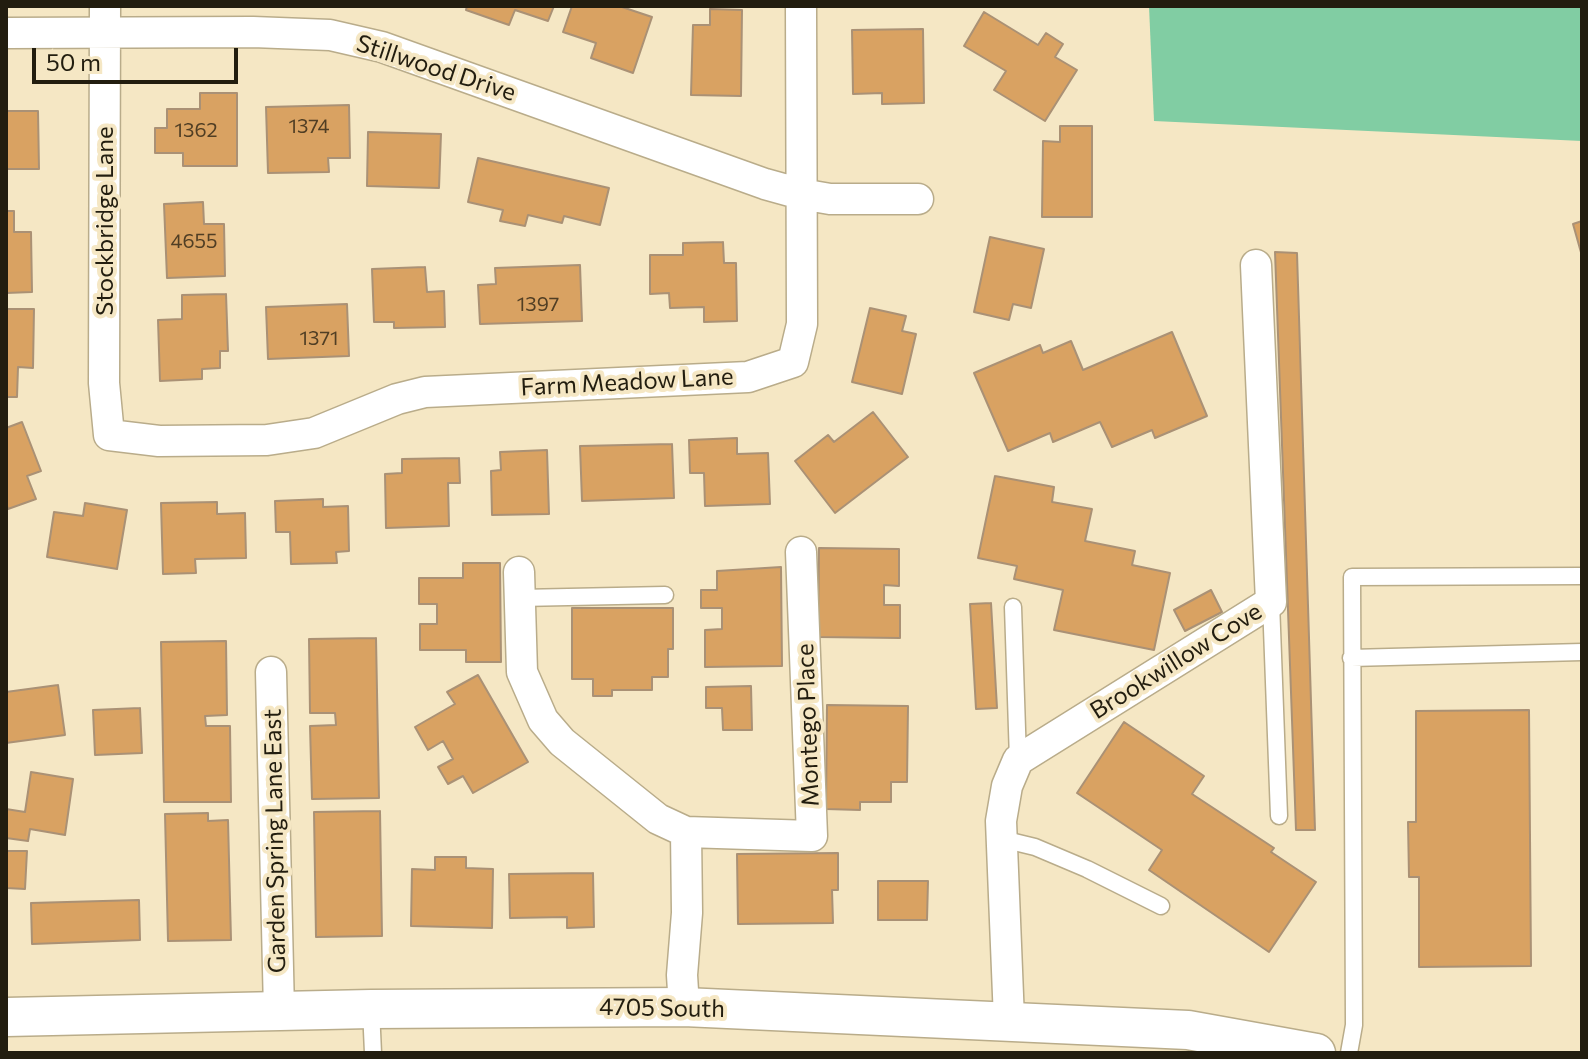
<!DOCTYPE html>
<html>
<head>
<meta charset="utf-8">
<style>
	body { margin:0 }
	#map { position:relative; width:1588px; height:1059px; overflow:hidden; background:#f5e7c4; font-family:Commissioner,sans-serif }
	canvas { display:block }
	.frame { position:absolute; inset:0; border:8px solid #221d0f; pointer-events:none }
	.scale { position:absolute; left:32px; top:48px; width:206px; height:36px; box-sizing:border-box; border:4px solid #221d0f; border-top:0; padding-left:10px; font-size:24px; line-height:28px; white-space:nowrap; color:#221d0f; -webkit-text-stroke:6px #f5e7c4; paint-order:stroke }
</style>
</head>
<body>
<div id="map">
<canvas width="1588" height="1059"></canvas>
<div class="frame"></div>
<div class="scale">50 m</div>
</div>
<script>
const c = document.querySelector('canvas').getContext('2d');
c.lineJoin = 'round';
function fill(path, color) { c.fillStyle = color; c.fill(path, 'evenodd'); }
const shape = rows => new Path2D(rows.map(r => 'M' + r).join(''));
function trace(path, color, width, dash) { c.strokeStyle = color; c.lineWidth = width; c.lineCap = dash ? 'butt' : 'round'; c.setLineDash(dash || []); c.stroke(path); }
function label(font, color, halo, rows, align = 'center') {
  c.font = font + ' Commissioner,sans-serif'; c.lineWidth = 8; c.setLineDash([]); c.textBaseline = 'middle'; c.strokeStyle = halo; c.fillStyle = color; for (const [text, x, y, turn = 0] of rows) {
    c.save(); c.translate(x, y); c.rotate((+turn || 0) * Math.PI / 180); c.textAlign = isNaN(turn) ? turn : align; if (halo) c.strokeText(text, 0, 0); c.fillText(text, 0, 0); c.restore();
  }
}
fill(shape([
	[1149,6,1582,6,1582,141,1154,121]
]), '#81cda3');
const building = shape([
	[467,6,554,6,548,21,515,10,509,25,466,10,467,6],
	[572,6,619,6,652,17,633,73,591,58,596,43,563,32,572,6],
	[710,9,742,10,741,96,691,95,693,25,710,25,710,9],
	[984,12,1038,45,1046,33,1063,44,1055,57,1077,70,1045,121,994,90,1006,71,964,46,984,12],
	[923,29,924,103,882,104,882,93,853,94,852,30,923,29],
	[200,93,237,93,237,166,183,166,183,153,155,153,155,128,167,128,167,109,200,109,200,93],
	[349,105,350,158,328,158,329,172,268,173,266,107,349,105],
	[6,111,38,111,39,169,6,169,6,111],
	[1060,126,1092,126,1092,217,1042,217,1043,141,1060,142,1060,126],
	[368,132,441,134,439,188,367,186,368,132],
	[478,158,609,188,600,225,564,216,562,223,528,215,525,226,500,221,503,210,468,202,478,158],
	[203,202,204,224,224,224,225,276,167,278,164,204,203,202],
	[6,211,14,211,14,232,31,232,32,292,6,293,6,211],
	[1582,221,1582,256,1573,224,1582,221],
	[990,237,1044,249,1031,308,1013,304,1009,320,974,312,990,237],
	[723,242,724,263,736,263,737,321,704,322,704,307,670,308,669,293,650,294,650,255,683,255,683,243,723,242],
	[1275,252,1297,253,1315,830,1296,830,1275,252],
	[580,265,582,321,480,324,478,285,496,284,495,268,580,265],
	[425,267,427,292,444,291,445,327,394,328,394,322,374,322,372,269,425,267],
	[226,294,228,351,220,351,220,368,202,369,202,379,160,381,158,320,182,319,182,295,226,294],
	[347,304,349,356,268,359,266,307,347,304],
	[870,308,906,316,902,331,916,334,902,394,852,382,870,308],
	[6,309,34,309,33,368,18,367,17,397,6,397,6,309],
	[1172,332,1207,416,1155,438,1152,430,1112,447,1100,422,1053,442,1050,433,1008,451,974,373,1040,345,1043,353,1071,341,1083,370,1172,332],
	[873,412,908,457,835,513,795,461,828,435,834,442,873,412],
	[22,422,41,471,27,476,36,499,8,509,6,503,6,428,22,422],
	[737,438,737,454,768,453,770,504,705,506,704,473,690,473,689,440,737,438],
	[672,444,674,498,582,501,580,446,672,444],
	[547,450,549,514,492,515,491,471,501,470,500,452,547,450],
	[459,458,460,483,448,483,449,526,386,528,385,474,402,473,402,459,459,458],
	[995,476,1054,487,1052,502,1092,509,1085,541,1135,551,1132,565,1170,573,1154,650,1054,630,1063,590,1014,579,1017,566,978,558,995,476],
	[323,499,323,507,348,506,349,551,336,552,337,563,291,564,290,532,276,532,275,501,323,499],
	[217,502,217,514,245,513,246,558,195,559,196,573,163,574,161,503,217,502],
	[85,503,127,510,117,569,47,557,54,512,83,516,85,503],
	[819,548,899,549,899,586,884,585,884,605,900,605,900,638,818,637,819,548],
	[463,563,500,563,501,662,466,662,466,650,420,650,420,624,437,624,437,604,419,604,419,578,463,578,463,563],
	[781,567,782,666,705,667,705,630,722,629,722,608,701,608,701,590,717,590,717,571,781,567],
	[1211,590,1222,612,1185,631,1174,610,1211,590],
	[991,603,997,708,976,709,970,604,991,603],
	[572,608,673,608,673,649,668,649,668,677,652,677,652,690,612,690,612,696,593,696,593,679,572,679,572,608],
	[376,638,379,798,312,799,310,726,336,725,335,713,310,713,309,639,376,638],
	[226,641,227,715,205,716,206,726,230,726,231,802,164,802,161,642,226,641],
	[478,675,528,762,473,793,463,776,448,784,438,767,453,759,443,741,428,750,415,727,455,704,447,692,478,675],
	[58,685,65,735,6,743,6,692,58,685],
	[751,686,752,730,723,730,722,708,706,708,706,687,751,686],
	[827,705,908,706,907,782,891,782,891,802,860,802,860,810,826,809,827,705],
	[140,708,142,753,95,755,93,710,140,708],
	[1529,710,1531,966,1419,967,1419,877,1409,877,1408,822,1416,822,1416,711,1529,710],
	[1124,722,1204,776,1192,794,1274,848,1271,852,1316,882,1269,952,1149,870,1162,850,1077,793,1124,722],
	[31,772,73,779,65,835,30,829,28,841,6,838,6,809,25,812,31,772],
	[380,811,382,936,316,937,314,812,380,811],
	[208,813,208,821,228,820,231,940,168,941,165,814,208,813],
	[6,851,27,851,25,889,6,888,6,851],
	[838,853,838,890,832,890,833,923,738,924,737,854,838,853],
	[435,857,466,857,466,868,493,869,492,928,411,926,412,869,435,870,435,857],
	[593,873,594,927,567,928,567,917,510,918,509,874,593,873],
	[878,881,928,881,927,920,878,920,878,881],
	[139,900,140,940,32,944,31,903,139,900]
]);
fill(building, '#d9a262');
trace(building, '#aa9175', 2);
const service = shape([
	[520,598,665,595],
	[1271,602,1279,816],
	[1013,607,1018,760],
	[1351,658,1582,652],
	[1002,839,1035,847,1087,869,1161,906],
	[371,1009,373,1053],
	[1349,1053,1354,1025,1352,577,1582,576]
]);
const minor = shape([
	[105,6,104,383,109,435,159,441,267,440,314,433,397,399,425,392,748,377,793,362,802,324,801,6],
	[6,33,253,32,330,35,382,47,765,184,801,194,830,199,918,199],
	[519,572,522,672,543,720,562,742,658,819,686,832,812,836,801,552],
	[271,672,279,1011],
	[684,1007,682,975,687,913,686,832],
	[1009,1020,1001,821,1007,786,1018,760,1271,602,1256,265]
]);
const tertiary = shape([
	[6,1017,371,1009,684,1007,1188,1030,1316,1053]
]);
trace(service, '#b9ac8a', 19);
trace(minor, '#b9ac8a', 33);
trace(tertiary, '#b9ac8a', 41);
trace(service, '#fff', 16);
trace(minor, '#fff', 30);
trace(tertiary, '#fff', 38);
label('20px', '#503e24', null, [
	["1374",309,126],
	["1362",196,130],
	["4655",194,241],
	["1397",538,304],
	["1371",319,338]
]);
label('24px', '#221d0f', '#f5e7c4', [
	["Stillwood Drive",436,68,18],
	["Stockbridge Lane",105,221,-90],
	["Farm Meadow Lane",627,382,-3],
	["Brookwillow Cove",1176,661,-32],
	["Montego Place",808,725,-92],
	["Garden Spring Lane East",275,841,-91],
	["4705 South",662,1008,1]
]);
</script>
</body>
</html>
